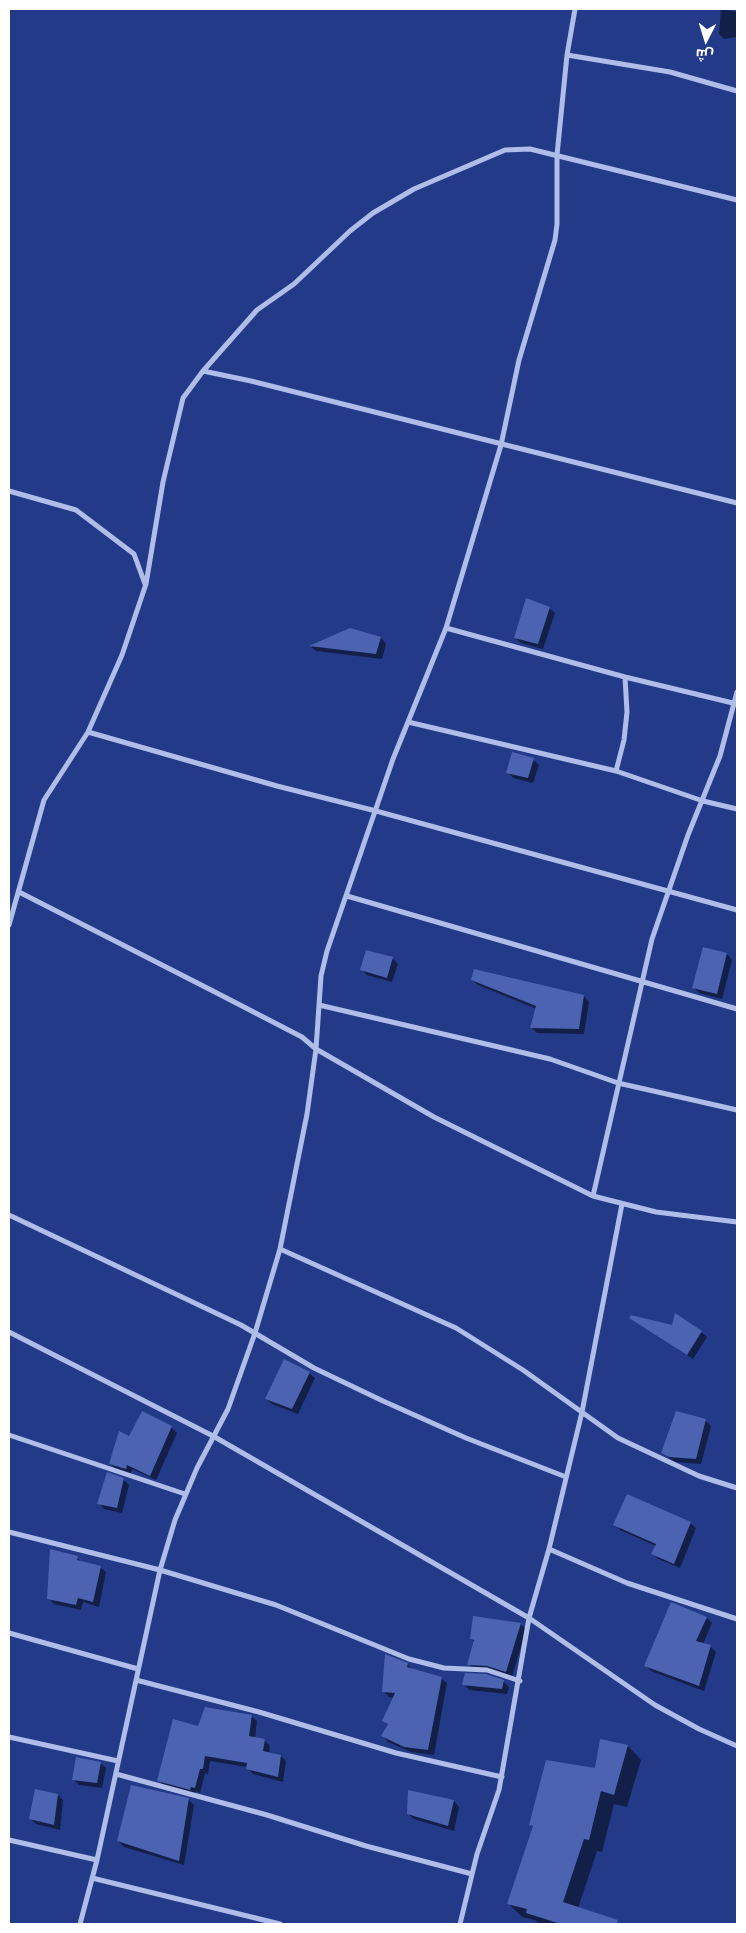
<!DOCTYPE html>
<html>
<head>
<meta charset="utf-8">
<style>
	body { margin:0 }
	#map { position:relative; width:746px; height:1933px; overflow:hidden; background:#233a88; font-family:Raleway,Cairo,sans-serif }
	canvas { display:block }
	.frame { position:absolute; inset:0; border:10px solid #fff; pointer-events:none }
	.north { position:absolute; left:681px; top:15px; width:50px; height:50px; -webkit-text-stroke:4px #233a88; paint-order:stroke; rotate:185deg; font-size:14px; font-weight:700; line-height:20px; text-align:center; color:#fff }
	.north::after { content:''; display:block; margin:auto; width:18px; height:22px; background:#fff; clip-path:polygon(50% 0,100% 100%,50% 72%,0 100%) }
</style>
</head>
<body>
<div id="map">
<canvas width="746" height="1933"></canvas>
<div class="frame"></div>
<div class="north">ش</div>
</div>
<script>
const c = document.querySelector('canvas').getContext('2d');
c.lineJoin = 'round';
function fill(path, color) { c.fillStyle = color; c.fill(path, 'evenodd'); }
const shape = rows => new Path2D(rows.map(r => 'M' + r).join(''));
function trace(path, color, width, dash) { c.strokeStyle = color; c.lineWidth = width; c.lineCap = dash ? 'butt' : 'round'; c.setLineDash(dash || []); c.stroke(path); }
fill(shape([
	[721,9,737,12,737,37,724,39,719,34],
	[549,608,555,613,543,649,521,643,515,638],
	[350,629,381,638,386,644,382,659,316,651,311,647],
	[533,760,539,765,533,783,513,778,508,772],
	[727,954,732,960,722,999,699,993,694,988],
	[392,958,398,964,392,982,367,975,362,970],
	[472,980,584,996,589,1002,584,1034,537,1033,531,1027,537,1009,478,985],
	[631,1318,701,1332,707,1337,693,1359],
	[309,1373,315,1378,298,1414,272,1404,266,1399],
	[142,1412,172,1428,177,1433,156,1480,132,1469,131,1474,116,1469,110,1464,129,1438],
	[705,1420,711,1426,701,1464,675,1462,662,1453],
	[123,1479,129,1485,122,1513,104,1509,99,1503],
	[690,1523,696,1528,680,1568,658,1559,653,1554,656,1546,620,1530,615,1524],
	[77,1558,83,1563,100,1567,106,1572,99,1607,83,1602,81,1610,54,1604,49,1599],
	[707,1618,712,1623,703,1644,710,1646,716,1652,704,1691,651,1671,646,1666],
	[520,1624,526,1629,512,1677,474,1670,469,1664,475,1642,471,1639],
	[407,1664,412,1669,441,1678,447,1683,434,1755,411,1752,388,1742,383,1736,389,1726,384,1721,394,1698,389,1697,383,1691],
	[503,1681,509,1687,507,1694,469,1690,464,1684],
	[251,1716,257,1721,255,1738,264,1740,270,1746,269,1754,281,1756,286,1761,283,1782,253,1774,247,1767,210,1761,208,1774,205,1773,200,1793,196,1791,195,1794,164,1786,159,1780,198,1728],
	[628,1746,641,1760,627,1807,614,1804,602,1852,597,1851,578,1908,596,1924,539,1924,535,1920,522,1917,509,1904,534,1828,531,1825,596,1770],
	[100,1763,106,1768,102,1788,79,1785,73,1779],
	[409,1792,454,1801,459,1807,454,1831,414,1819,408,1814],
	[58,1795,63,1800,60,1830,36,1824,31,1819],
	[188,1799,194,1805,184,1865,124,1847,118,1841]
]), '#0007');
fill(shape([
	[526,598,550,607,538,644,514,638],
	[350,628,381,637,376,654,309,646],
	[512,752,534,758,528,778,506,773],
	[703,947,727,953,717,994,692,988],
	[366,950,393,957,387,978,360,970],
	[474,969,584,995,579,1029,530,1028,536,1006,471,980],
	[675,1313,702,1331,687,1355,629,1318,631,1315,672,1325],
	[284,1359,310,1372,292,1409,265,1399],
	[142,1411,172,1426,150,1476,127,1465,126,1469,109,1464,119,1431,129,1436],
	[676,1411,706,1419,696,1459,669,1457,661,1453],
	[107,1472,124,1478,117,1508,97,1504],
	[627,1494,691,1522,674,1564,651,1554,656,1544,613,1525],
	[50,1549,78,1556,77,1560,101,1566,93,1602,78,1598,76,1605,47,1599],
	[671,1602,707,1617,696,1641,711,1645,699,1686,644,1666],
	[473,1616,521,1623,506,1672,487,1666,467,1665,474,1640,470,1639],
	[385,1654,408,1663,407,1667,442,1677,428,1750,404,1747,381,1736,388,1724,382,1721,395,1693,382,1692],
	[465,1673,486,1674,504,1680,502,1689,462,1685],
	[205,1707,252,1715,249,1736,265,1739,263,1751,281,1755,278,1777,246,1769,247,1763,205,1756,203,1769,200,1769,195,1788,191,1787,190,1790,157,1781,173,1719,198,1726],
	[600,1739,628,1745,614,1795,601,1791,589,1840,584,1839,563,1902,618,1920,617,1924,561,1924,526,1913,527,1909,507,1904,533,1826,529,1825,546,1760,595,1768],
	[76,1757,101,1762,97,1783,72,1780],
	[131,1785,189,1798,179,1861,117,1841],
	[35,1789,58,1794,54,1825,29,1819],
	[408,1790,454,1800,448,1826,407,1814]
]), '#4b63b0');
trace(shape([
	[567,55,670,72,737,91],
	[203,371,251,381,737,503],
	[9,491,76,510,134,554,145,584],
	[446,628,625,677,737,704],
	[408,722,616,771,624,740,627,712,625,677],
	[88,732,277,786,376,811,737,910],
	[616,771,703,801,737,809],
	[19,892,211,990,302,1037,316,1049],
	[347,896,737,1009],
	[9,925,44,800,88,732,122,655,146,584,163,482,183,398,203,371,257,310,294,284,350,231,373,213,414,189,505,150,530,149,737,200],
	[319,1005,550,1059,618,1083,737,1110],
	[316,1049,321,976,327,951,393,759,446,628,501,445,519,360,555,240,557,224,557,155,567,55,575,9],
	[593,1196,652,939,688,835,720,756,737,692],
	[9,1215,241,1325,314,1368,383,1401,466,1438,566,1477],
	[280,1249,456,1328,523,1370,618,1438,699,1476,737,1488],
	[9,1332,213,1436,529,1618,655,1705,699,1729,737,1746],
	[9,1435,185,1494],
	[9,1532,160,1570,276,1605,409,1659,444,1668,487,1670,520,1681],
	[549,1549,627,1583,737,1619],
	[9,1633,138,1669],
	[136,1680,259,1712,396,1753,502,1777],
	[9,1737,118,1761],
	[116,1774,267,1815,366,1846,472,1874],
	[9,1840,97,1860],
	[92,1878,280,1924],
	[80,1924,97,1860,160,1570,175,1520,197,1468,228,1409,255,1333,280,1249,307,1114,316,1049,434,1117,593,1196,656,1212,737,1222],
	[460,1924,477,1854,499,1790,529,1618,549,1549,582,1412,622,1204]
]), '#afbde9', 5);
</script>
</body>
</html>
